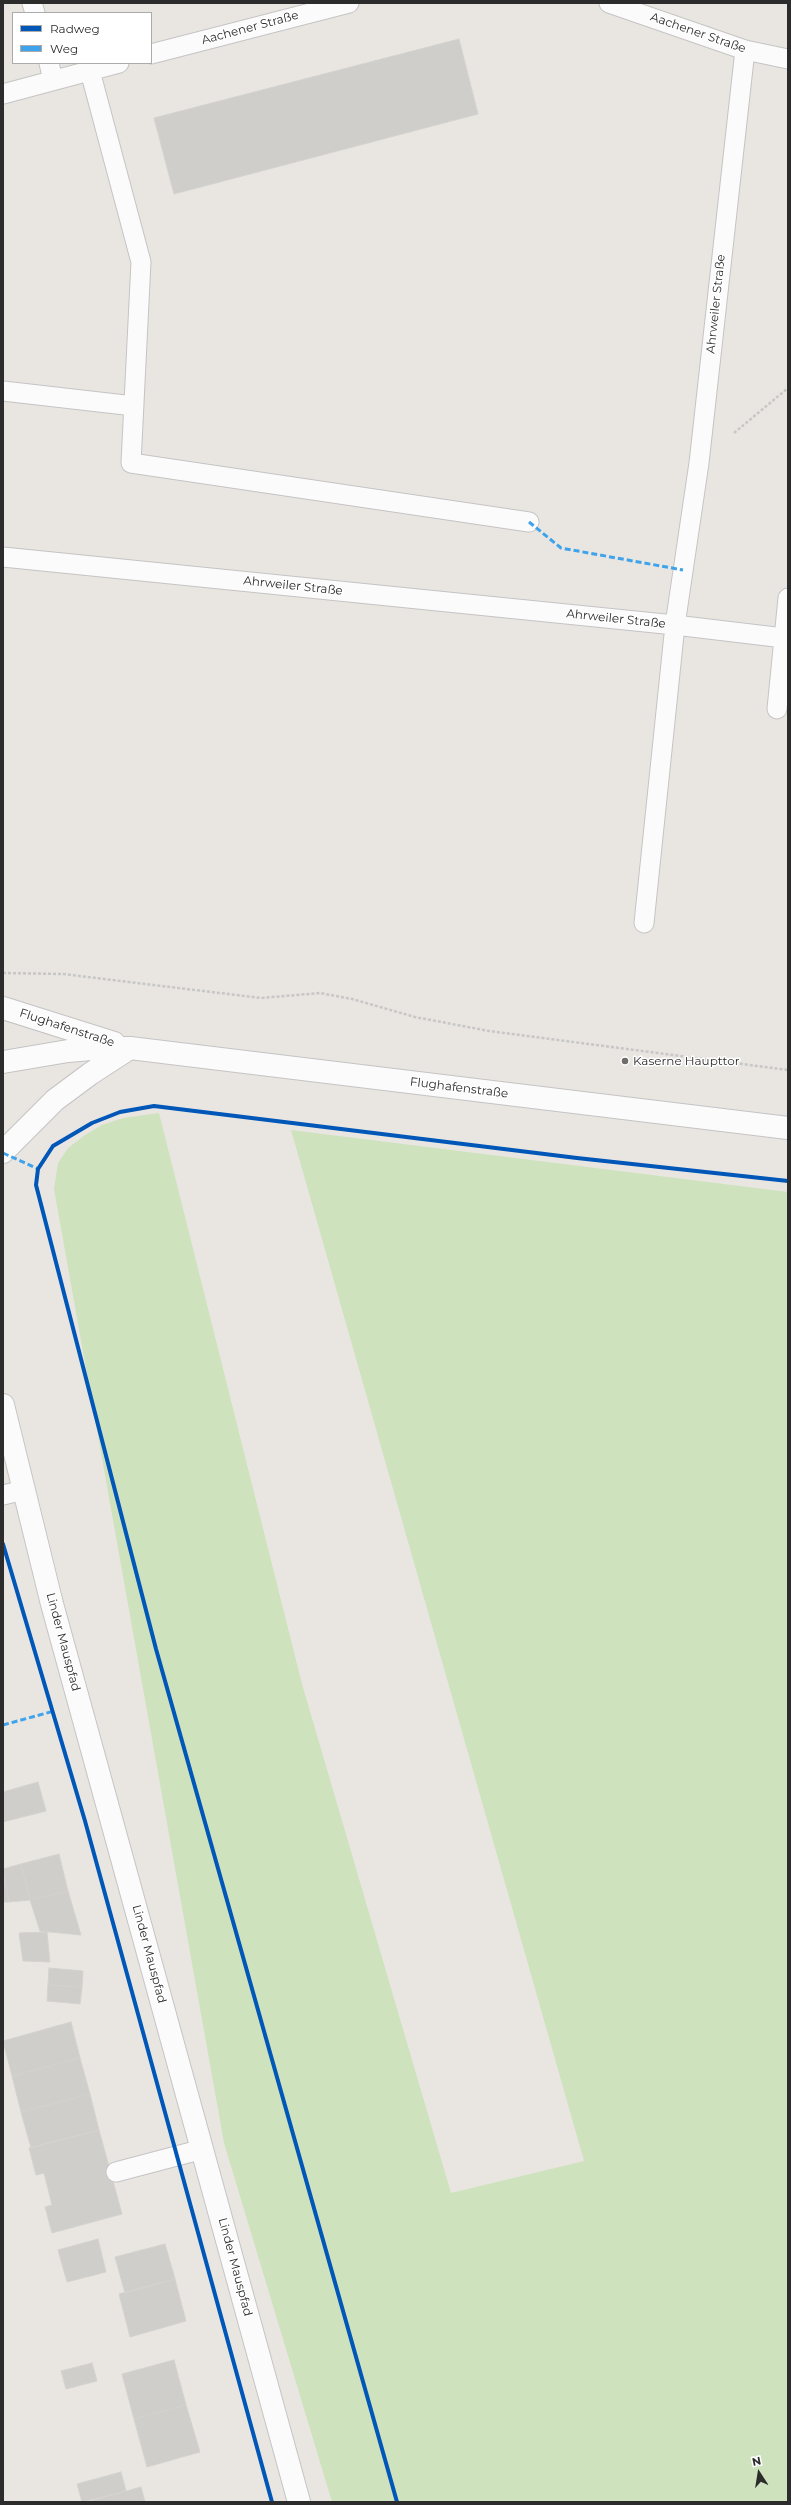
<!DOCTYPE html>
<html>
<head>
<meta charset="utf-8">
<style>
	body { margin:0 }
	#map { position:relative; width:791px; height:2505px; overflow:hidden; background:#e9e6e2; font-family:Montserrat,sans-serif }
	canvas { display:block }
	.frame { position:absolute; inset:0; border:4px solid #2c2c2c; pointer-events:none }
	.legend { position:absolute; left:12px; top:12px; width:140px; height:52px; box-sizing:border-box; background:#fff; border:1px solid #ababab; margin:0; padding:5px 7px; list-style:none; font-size:12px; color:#2c2c2c }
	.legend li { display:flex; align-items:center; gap:8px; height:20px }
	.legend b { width:20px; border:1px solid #ababab }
	.north { position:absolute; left:739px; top:2453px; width:40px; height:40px; -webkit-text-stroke:3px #fff; paint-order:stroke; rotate:348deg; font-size:11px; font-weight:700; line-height:16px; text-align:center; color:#2c2c2c }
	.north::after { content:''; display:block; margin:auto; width:14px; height:18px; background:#2c2c2c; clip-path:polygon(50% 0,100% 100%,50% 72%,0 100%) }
</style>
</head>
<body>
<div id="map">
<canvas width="791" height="2505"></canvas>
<div class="frame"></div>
<ul class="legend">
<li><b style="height:5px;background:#0057b8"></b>Radweg</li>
<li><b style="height:5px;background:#3ea3eb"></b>Weg</li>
</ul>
<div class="north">N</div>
</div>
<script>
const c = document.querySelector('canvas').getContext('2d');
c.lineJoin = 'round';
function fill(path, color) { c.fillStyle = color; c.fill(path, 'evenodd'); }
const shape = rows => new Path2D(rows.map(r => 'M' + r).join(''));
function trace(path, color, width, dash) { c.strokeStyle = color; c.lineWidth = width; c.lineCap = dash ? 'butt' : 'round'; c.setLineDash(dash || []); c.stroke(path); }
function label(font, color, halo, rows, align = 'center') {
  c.font = font + ' Montserrat,sans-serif'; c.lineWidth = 3; c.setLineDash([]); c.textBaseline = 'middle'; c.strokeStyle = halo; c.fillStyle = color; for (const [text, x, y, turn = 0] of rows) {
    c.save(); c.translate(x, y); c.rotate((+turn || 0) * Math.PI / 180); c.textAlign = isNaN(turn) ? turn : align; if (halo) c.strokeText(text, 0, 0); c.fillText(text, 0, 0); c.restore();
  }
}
fill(shape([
	[159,1113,302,1684,451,2193,584,2161,291,1130,788,1192,788,2502,332,2502,224,2143,54,1189,58,1163,68,1148,85,1135,102,1125,123,1118]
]), '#cee2bd');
const building = shape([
	[459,39,478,114,174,194,154,118,459,39],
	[38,1782,46,1811,3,1822,3,1792,38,1782],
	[59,1854,68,1891,30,1900,21,1864,59,1854],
	[21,1864,30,1900,9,1902,3,1869,21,1864],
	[3,1873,9,1902,3,1902,3,1873],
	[68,1891,81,1935,40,1931,30,1900,68,1891],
	[47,1932,50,1962,23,1961,19,1933,47,1932],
	[49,1968,83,1971,82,1987,48,1985,49,1968],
	[48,1985,82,1987,80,2004,47,2001,48,1985],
	[71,2022,80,2058,12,2076,3,2041,71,2022],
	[80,2058,90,2094,21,2112,12,2076,80,2058],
	[90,2094,99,2130,31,2148,21,2112,90,2094],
	[99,2130,122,2214,52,2233,45,2207,52,2205,44,2173,36,2175,29,2148,99,2130],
	[98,2239,106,2272,67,2282,58,2250,98,2239],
	[165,2244,175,2279,125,2293,115,2257,165,2244],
	[175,2279,186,2321,130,2337,119,2294,175,2279],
	[174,2360,186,2405,134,2419,122,2374,174,2360],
	[92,2363,97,2381,66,2389,61,2371,92,2363],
	[186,2405,200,2452,147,2467,134,2419,186,2405],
	[121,2472,126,2491,82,2502,77,2484,121,2472],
	[141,2487,145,2502,91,2502,91,2501,141,2487]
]);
fill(building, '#d0cecb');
trace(building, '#d4d2ce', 1);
const service = shape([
	[32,3,35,13],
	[609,3,745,50,788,59],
	[151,54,349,3],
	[49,63,53,80],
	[90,71,141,262,131,463,529,522],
	[3,94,119,63],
	[3,391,134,406],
	[3,557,675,625,699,463,745,50],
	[777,709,788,598],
	[644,923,675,625,784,638],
	[3,1495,24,1490],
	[116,2172,203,2149]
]);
const minor = shape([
	[3,1008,114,1043],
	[3,1062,68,1051,102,1048,130,1048,788,1128],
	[3,1152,55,1100,90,1074,130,1048]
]);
const tertiary = shape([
	[3,1405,52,1604,299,2502]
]);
trace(service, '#c5c4c4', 21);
trace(minor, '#c5c4c4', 24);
trace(tertiary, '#c5c4c4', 24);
trace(shape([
	[734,433,788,388],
	[3,973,63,974,261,998,320,993,352,999,415,1017,489,1031,788,1070]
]), '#c7c7c6', 2.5, [3, 2]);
trace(service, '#fcfbfb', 19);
trace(minor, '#fcfbfb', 22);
trace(tertiary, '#fcfbfb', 22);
trace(shape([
	[529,522,561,548,683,570],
	[3,1153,38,1169],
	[3,1725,54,1711]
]), '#3ea3eb', 3, [6, 3]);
trace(shape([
	[3,1544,85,1821,272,2502],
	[397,2502,156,1649,36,1185,38,1169,53,1146,92,1123,120,1112,154,1106,577,1158,788,1181]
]), '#0057b8', 4);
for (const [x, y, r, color] of [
	[625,1061,4,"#6e6d6c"]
]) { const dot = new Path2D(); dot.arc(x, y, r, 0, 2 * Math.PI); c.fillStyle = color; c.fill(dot); trace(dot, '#fff', 1.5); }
label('12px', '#2c2c2c', '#fff', [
	["Aachener Straße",250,28,-15],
	["Aachener Straße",698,33,19],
	["Ahrweiler Straße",716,304,-84],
	["Ahrweiler Straße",293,586,6],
	["Ahrweiler Straße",616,619,6],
	["Flughafenstraße",67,1028,18],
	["Flughafenstraße",459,1088,7],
	["Linder Mauspfad",63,1642,75],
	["Linder Mauspfad",149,1954,75],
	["Linder Mauspfad",235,2267,75]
]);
label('12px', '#2c2c2c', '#fff', [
	["Kaserne Haupttor",633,1061]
], 'left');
</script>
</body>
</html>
